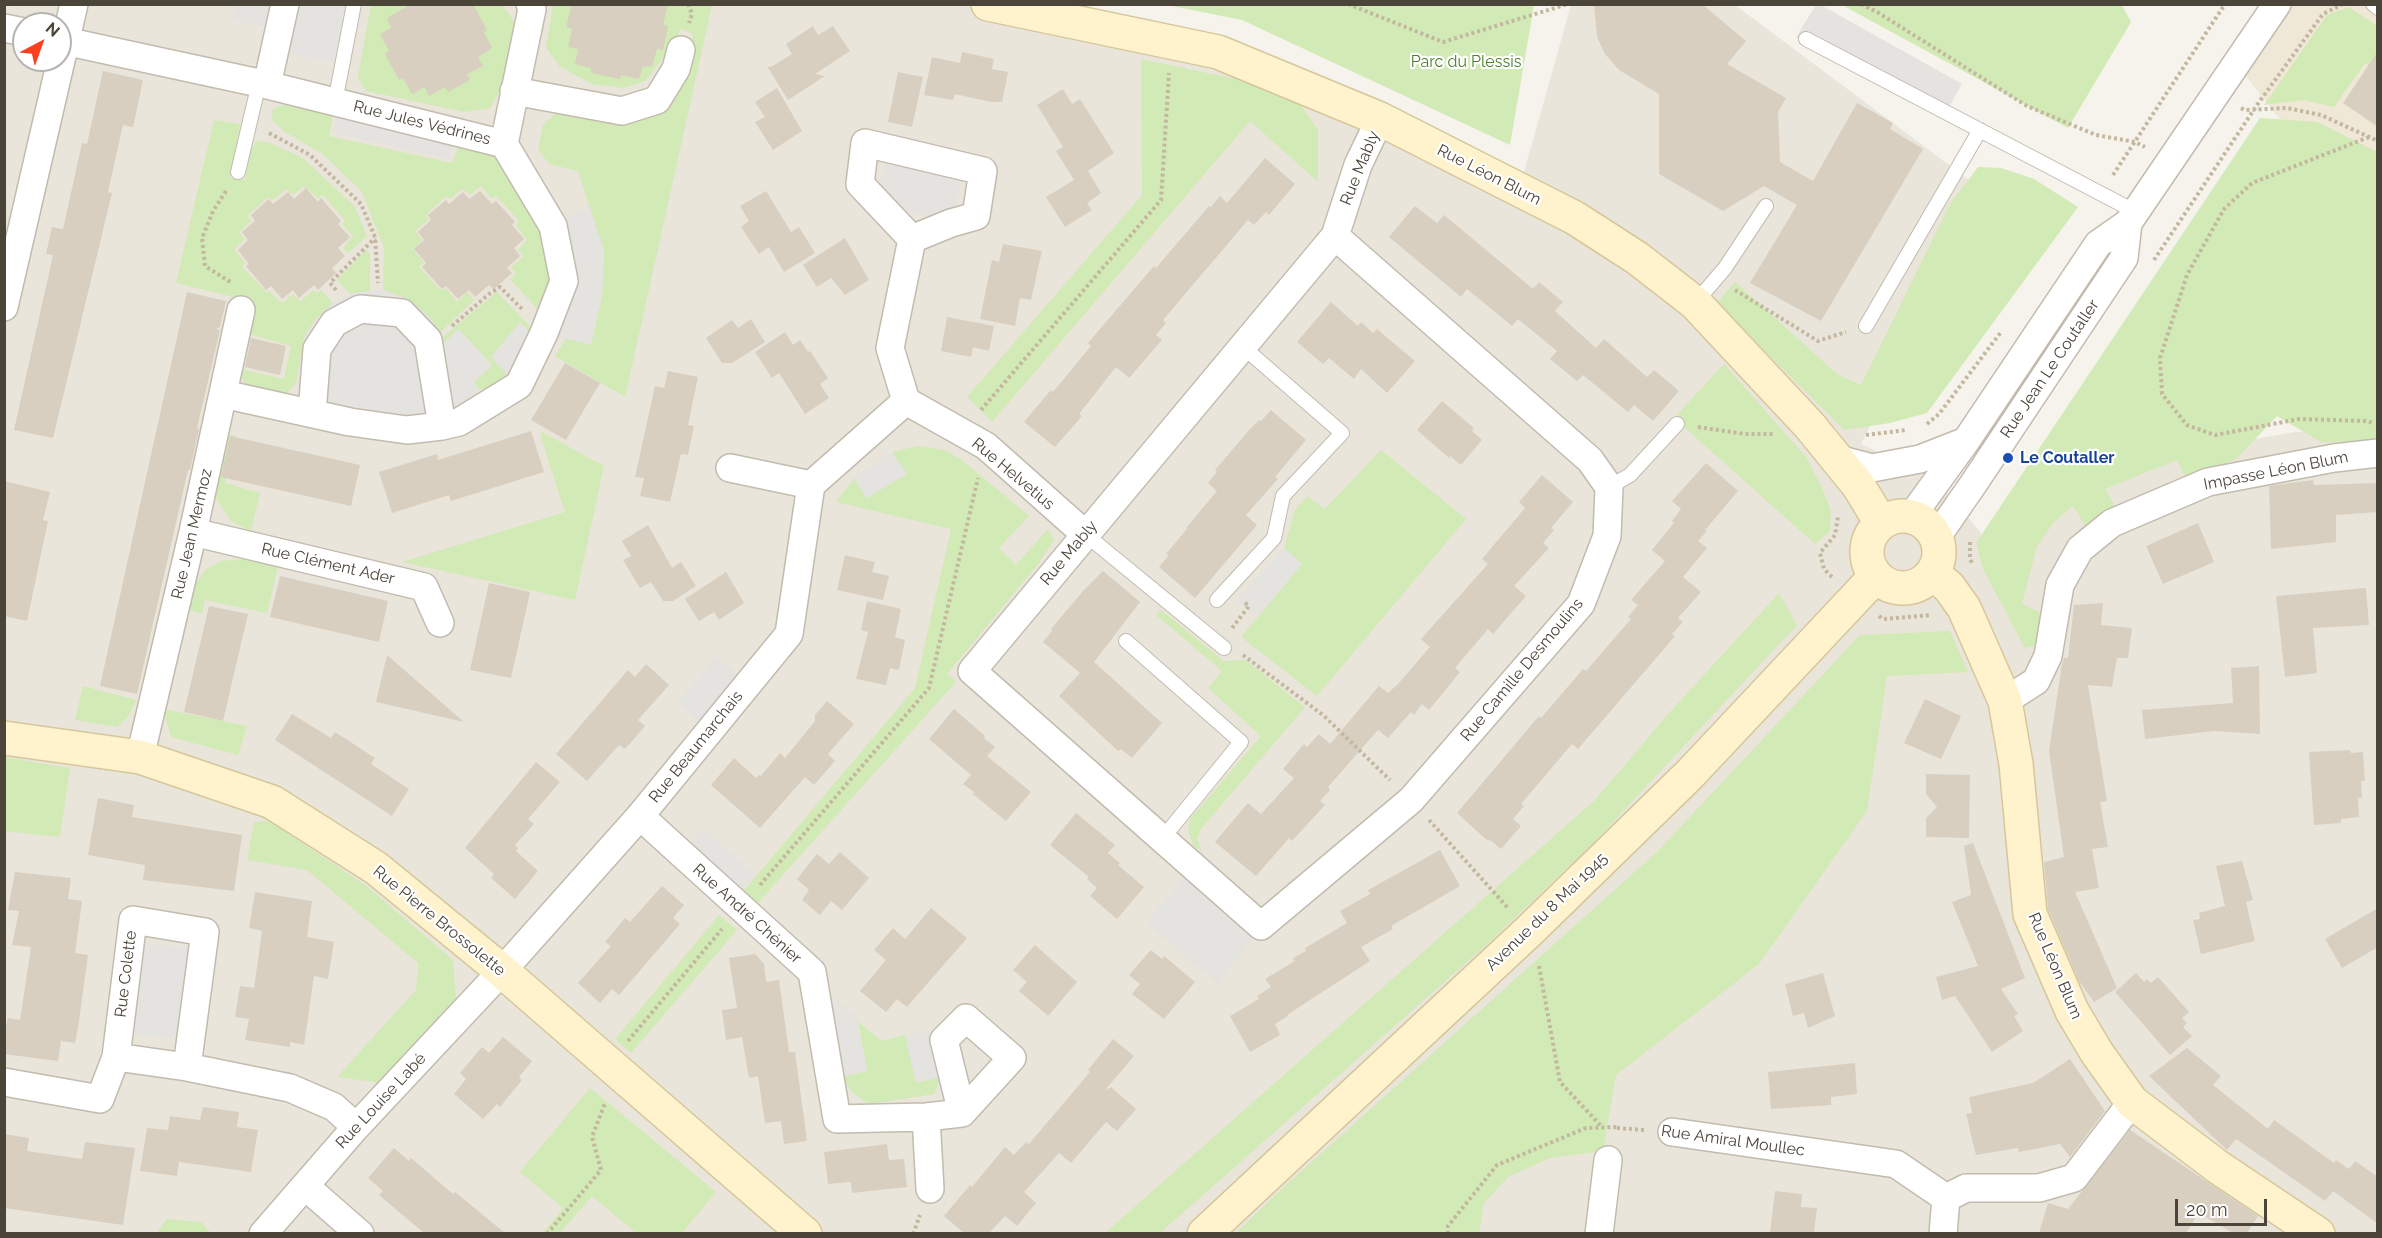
<!DOCTYPE html>
<html>
<head>
<meta charset="utf-8">
<style>
	body { margin:0 }
	#map { position:relative; width:2382px; height:1238px; overflow:hidden; background:#f6f3ec; font-family:Raleway,sans-serif }
	canvas { display:block }
	.frame { position:absolute; inset:0; border:6px solid #4b4439; pointer-events:none }
	.north { position:absolute; left:12px; top:12px; width:60px; height:60px; box-sizing:border-box; background:#fff; border:2px solid #b7b4b0; border-radius:50%; rotate:41deg; font-size:16px; font-weight:700; line-height:24px; text-align:center; color:#4b4439 }
	.north::after { content:''; display:block; margin:auto; width:21px; height:27px; background:#fc3f1d; clip-path:polygon(50% 0,100% 100%,50% 72%,0 100%) }
	.scale { position:absolute; left:2175px; top:1199px; width:92px; height:27px; box-sizing:border-box; border:3px solid #4b4439; border-top:0; padding-left:8px; font-size:18px; line-height:21px; white-space:nowrap; color:#4b4439; -webkit-text-stroke:4px #fff; paint-order:stroke }
</style>
</head>
<body>
<div id="map">
<canvas width="2382" height="1238"></canvas>
<div class="frame"></div>
<div class="north">N</div>
<div class="scale">20 m</div>
</div>
<script>
const c = document.querySelector('canvas').getContext('2d');
c.lineJoin = 'round';
function fill(path, color) { c.fillStyle = color; c.fill(path, 'evenodd'); }
const shape = rows => new Path2D(rows.map(r => 'M' + r).join(''));
function trace(path, color, width, dash) { c.strokeStyle = color; c.lineWidth = width; c.lineCap = dash ? 'butt' : 'round'; c.setLineDash(dash || []); c.stroke(path); }
function label(font, color, halo, rows, align = 'center') {
  c.font = font + ' Raleway,sans-serif'; c.lineWidth = 4.5; c.setLineDash([]); c.textBaseline = 'middle'; c.strokeStyle = halo; c.fillStyle = color; for (const [text, x, y, turn = 0] of rows) {
    c.save(); c.translate(x, y); c.rotate((+turn || 0) * Math.PI / 180); c.textAlign = isNaN(turn) ? turn : align; if (halo) c.strokeText(text, 0, 0); c.fillText(text, 0, 0); c.restore();
  }
}
fill(shape([
	[5,5,993,5,1218,52,1519,190,1571,5,1735,5,1985,192,1861,444,1937,480,1995,550,2092,482,2181,452,2295,432,2377,429,2377,1233,5,1234],
	[24,24,60,24,60,60,24,60]
]), '#eae5da');
fill(shape([
	[2277,5,2377,5,2377,185,2289,131,2237,65]
]), '#efe8d6');
fill(shape([
	[371,5,502,5,515,23,501,89,490,108,465,112,366,91,358,77],
	[553,5,712,5,625,397,555,356,566,338,591,344,602,295,604,252,578,171,549,164,538,149,543,125,557,112,631,117,685,70,693,35,681,28,673,46,645,81,624,88,592,84,559,66,546,47],
	[1167,5,1534,5,1510,145,1242,20],
	[1842,5,2122,5,2131,22,2068,128],
	[2349,7,2377,26,2377,71,2365,63,2334,107,2304,100,2264,105,2327,15],
	[1141,59,1264,85,1300,104,1318,130,1318,182,1250,121,992,422,967,397,1142,195],
	[285,104,333,116,329,136,452,163,460,143,484,148,499,158,545,239,551,282,543,315,510,279,516,273,511,267,524,256,518,250,527,240,516,225,519,221,496,196,492,199,481,186,470,195,462,189,450,199,446,196,426,215,428,220,415,231,422,240,413,249,424,263,419,267,441,291,446,288,457,302,468,292,474,300,441,332,428,316,408,299,383,290,384,248,362,192,323,154,285,132,272,120,273,109],
	[2260,118,2317,122,2377,152,2377,441,2321,442,2277,416,2236,459,2188,482,2177,460,2105,489,2118,512,2088,530,2073,506,2055,521,2037,546,2022,604,2046,615,2036,645,2025,648,1983,569,1976,543],
	[214,120,240,124,230,178,245,180,251,150,257,141,270,143,303,158,355,207,367,236,348,253,343,248,353,236,342,224,345,221,323,195,318,198,304,186,293,195,286,189,273,200,268,197,247,216,251,221,239,232,245,239,234,249,245,263,242,267,267,293,269,291,282,303,293,294,300,302,313,290,317,293,321,290,333,303,315,320,304,338,296,383,287,393,250,387,243,381,240,369,284,379,291,346,246,333,254,302,176,283],
	[1978,167,2001,168,2034,179,2078,207,1927,413,1890,423,1844,430,1717,303,1735,282,1837,374,1861,385,1950,204],
	[366,250,370,254,370,292,351,295,337,280],
	[497,292,533,330,535,338,521,323,491,357,507,374,487,389,478,389,474,382,492,365,459,329,444,343,443,337],
	[1724,364,1806,457,1823,490,1831,511,1830,531,1815,544,1674,418],
	[542,432,604,466,575,600,402,562,565,512,540,435],
	[228,434,236,436,225,483,260,493,251,531,231,521,216,498,213,477],
	[918,446,945,450,963,461,1029,516,999,548,1016,565,1048,529,1054,540,1038,564,947,674,956,682,756,905,741,894,915,688,951,529,836,502,854,478,867,498,906,474,892,452],
	[1381,450,1466,519,1317,696,1241,637,1302,564,1284,548,1295,510,1307,496,1325,509],
	[245,559,278,566,267,613,205,600,202,614,186,609,194,586,206,569,221,561],
	[1779,593,1797,625,1594,842,1485,946,1160,1233,1105,1233,1595,800,1669,713],
	[1161,610,1224,661,1245,660,1305,707,1201,829,1197,840,1202,851,1194,846,1188,831,1190,819,1261,736,1208,688,1222,671,1156,615],
	[1950,631,1968,672,1887,676,1867,811,1759,964,1616,1075,1603,1151,1550,1158,1508,1177,1484,1203,1479,1233,1235,1234,1286,1185,1658,851,1860,635],
	[83,686,136,700,128,717,117,727,75,720],
	[163,709,247,726,238,755,171,737],
	[4,757,70,768,60,837,5,831],
	[269,821,365,885,453,960,456,999,381,1083,337,1077,416,990,418,963,307,870,247,860,254,822],
	[719,915,737,930,631,1053,615,1039],
	[858,1022,882,1041,905,1035,916,1082,941,1077,934,1094,869,1104,852,1092,842,1077,867,1071],
	[590,1088,716,1192,682,1233,636,1233,592,1196,560,1233,543,1233,563,1208,520,1172],
	[167,1219,201,1222,211,1233,156,1233]
]), '#d2eab5');
fill(shape([
	[237,5,354,5,342,65,275,49,279,31,233,20],
	[1816,5,1821,5,1962,84,1943,118,1796,37],
	[340,103,458,132,449,159,333,133],
	[889,149,964,167,951,223,876,201],
	[589,205,604,252,602,295,591,345,544,333,564,281,553,226],
	[383,290,408,299,428,316,441,332,444,343,458,329,492,366,474,382,483,407,459,422,295,410,304,338,315,320,333,303,354,293],
	[520,322,535,338,507,374,491,357],
	[892,452,907,474,866,498,854,478],
	[1284,548,1302,564,1258,617,1238,600],
	[717,656,738,675,698,721,677,702],
	[703,829,755,874,741,892,689,847],
	[1193,867,1261,926,1218,984,1146,922],
	[130,941,203,950,191,1041,119,1032],
	[829,993,857,1017,867,1071,842,1077],
	[929,1031,941,1077,916,1083,905,1035]
]), '#e5e3e0');
fill(shape([
	[411,4,473,4,487,30,484,32,492,48,478,57,483,66,467,74,470,80,448,92,445,87,429,96,425,87,412,94,403,78,399,80,385,54,389,51,380,34,391,28,387,18],
	[572,4,668,4,663,25,668,26,663,50,657,49,652,67,643,66,639,79,621,75,620,79,591,73,591,68,575,64,578,49,568,47,572,29,566,27],
	[1594,4,1702,4,1746,41,1727,64,1786,98,1778,112,1780,162,1813,181,1857,103,1893,123,1890,129,1923,149,1821,321,1750,283,1797,205,1764,186,1723,211,1659,174,1659,94,1619,70,1605,54,1597,37],
	[813,26,818,35,833,26,850,51,815,74,825,76,788,100,767,66,771,67,792,54,786,44],
	[2378,51,2378,127,2343,103],
	[962,52,994,59,992,69,1008,72,1002,102,991,102,955,94,953,100,924,95,932,57,960,63],
	[103,71,143,80,133,127,123,125,108,192,112,193,53,438,14,430,53,255,46,254,52,227,63,229,82,143,87,144],
	[898,72,923,77,912,127,888,122],
	[777,88,802,131,773,150,755,122,765,117,755,102],
	[1063,89,1072,104,1080,99,1114,153,1088,171,1101,193,1087,203,1092,210,1065,227,1046,197,1074,180,1056,151,1063,147,1037,105],
	[1265,158,1295,184,1269,215,1266,212,1254,225,1248,220,1163,320,1166,323,1156,335,1162,340,1129,378,1116,367,1079,414,1082,416,1055,447,1024,422,1051,390,1053,392,1091,346,1088,343,1154,266,1156,268,1209,206,1211,207,1220,196,1227,203],
	[306,188,318,202,321,198,341,221,338,224,350,237,338,248,345,256,332,268,336,273,318,290,314,285,299,298,293,290,282,299,271,286,266,290,246,266,249,264,238,250,248,240,242,232,255,221,251,215,269,199,273,204,288,192,294,199],
	[480,191,492,204,496,201,515,222,512,225,524,239,514,248,520,256,507,268,512,273,494,289,489,285,475,297,469,290,458,299,446,286,442,289,422,267,426,263,414,249,424,240,418,232,431,220,428,215,446,200,449,204,463,192,469,199],
	[766,191,791,232,799,227,815,253,784,272,769,247,759,254,741,227,749,221,740,206],
	[1415,206,1437,223,1444,215,1533,289,1539,282,1563,302,1555,311,1596,348,1604,339,1647,377,1654,370,1679,391,1653,421,1634,405,1628,412,1583,375,1577,381,1550,359,1557,351,1518,319,1512,326,1467,289,1461,297,1389,237],
	[845,238,869,280,845,295,831,278,817,287,803,265],
	[1003,244,1042,251,1031,300,1020,298,1015,326,980,319,992,260,999,262],
	[187,292,226,301,220,327,216,329,220,330,197,428,199,429,190,470,188,470,137,694,100,686],
	[1331,302,1358,326,1361,322,1373,333,1377,329,1415,361,1387,393,1361,369,1354,379,1329,358,1323,364,1297,342],
	[947,317,994,326,989,351,973,347,971,357,941,351],
	[751,319,765,342,732,363,722,363,706,338,732,320,738,328],
	[785,332,793,345,800,340,808,352,810,351,828,378,820,384,829,398,805,414,779,373,772,378,755,352],
	[251,338,286,346,280,375,245,367],
	[565,363,600,383,566,440,531,420],
	[668,371,698,377,688,425,694,426,688,455,681,454,670,502,640,496,644,478,635,477,655,386,664,388],
	[1442,401,1474,428,1472,431,1482,440,1461,465,1450,456,1449,458,1417,430],
	[1271,410,1306,440,1275,477,1278,479,1246,515,1257,525,1195,598,1159,567,1169,555,1166,554,1187,529,1186,528,1217,491,1208,483,1217,472,1215,470,1249,430,1259,420,1261,421],
	[531,431,544,472,451,501,449,495,392,513,379,472,437,454,438,460],
	[230,436,360,465,351,506,221,477],
	[1706,463,1738,491,1705,530,1707,531,1698,541,1707,548,1683,577,1701,592,1678,618,1683,622,1672,634,1675,636,1578,749,1572,744,1521,804,1524,806,1513,819,1521,826,1501,849,1490,840,1488,841,1457,813,1539,716,1541,718,1583,669,1586,671,1631,619,1628,617,1638,605,1631,600,1665,561,1652,550,1674,523,1672,521,1681,509,1672,501],
	[1542,475,1573,502,1551,528,1554,530,1543,543,1549,548,1514,586,1526,596,1493,634,1488,629,1455,668,1460,672,1429,710,1422,704,1414,715,1411,712,1388,738,1378,730,1328,787,1330,790,1320,801,1325,805,1292,841,1289,838,1256,876,1215,842,1248,803,1261,814,1294,778,1283,769,1304,744,1307,747,1319,734,1330,744,1379,686,1388,693,1398,684,1430,647,1421,639,1488,564,1482,559,1525,508,1519,502],
	[2313,480,2314,485,2378,483,2378,512,2336,515,2336,542,2271,549,2269,486],
	[4,481,50,492,43,520,48,521,27,621,4,616],
	[2198,523,2214,562,2163,584,2146,546],
	[648,525,672,568,681,562,696,586,673,601,663,601,651,582,640,588,623,560,631,556,622,541],
	[845,555,875,562,872,572,889,576,883,600,837,590],
	[1103,571,1140,602,1094,662,1162,723,1132,758,1121,749,1118,751,1059,696,1080,673,1043,642,1052,631,1051,629,1083,591],
	[726,572,744,603,719,620,714,612,699,621,685,599],
	[280,576,388,601,379,642,270,617],
	[489,583,530,592,511,678,470,670],
	[2366,588,2369,625,2313,628,2317,673,2285,677,2276,596],
	[867,601,901,609,895,637,905,640,899,670,890,668,886,685,856,679,868,632,861,630],
	[2103,603,2101,625,2132,628,2128,658,2117,658,2112,687,2088,685,2107,801,2100,802,2108,847,2092,849,2099,888,2075,892,2117,988,2094,1002,2079,981,2048,909,2044,862,2064,857,2049,751,2062,664,2064,658,2068,658,2074,605],
	[209,606,248,614,223,721,184,712],
	[387,655,464,722,376,702],
	[646,664,669,685,638,720,645,726,634,739,625,749,619,745,587,781,556,754,628,670,635,677],
	[2259,666,2260,734,2214,731,2145,739,2142,710,2233,703,2231,668],
	[1925,699,1961,716,1941,759,1904,743],
	[827,701,854,724,828,754,835,761,814,785,805,777,760,828,711,785,734,758,756,778,759,775,761,776,780,753,785,758,815,721,815,715],
	[954,709,985,736,984,738,995,747,987,756,1031,792,1006,821,973,794,974,792,963,784,971,775,929,739],
	[292,714,331,738,335,732,349,741,375,758,371,764,409,789,392,816,275,740],
	[2350,750,2351,753,2363,752,2365,781,2361,781,2362,798,2358,798,2359,817,2341,819,2341,823,2314,825,2309,752],
	[536,762,560,782,528,819,534,824,515,845,518,848,516,851,538,871,515,899,491,878,494,874,465,848],
	[1926,774,1970,775,1969,838,1926,837,1926,818,1937,807,1926,794],
	[98,798,134,805,132,817,242,835,234,891,143,880,145,865,88,855],
	[1076,813,1115,845,1108,853,1120,863,1118,865,1144,887,1117,919,1090,896,1097,888,1087,879,1089,877,1050,845],
	[1973,843,2025,978,2001,989,2018,1014,2014,1016,2023,1031,1992,1052,1955,996,1942,1000,1936,977,1978,966,1952,902,1971,895,1964,846],
	[1440,850,1460,886,1391,926,1393,929,1361,947,1370,961,1287,1015,1288,1016,1275,1024,1280,1035,1250,1052,1230,1016,1259,999,1257,996,1271,987,1265,979,1295,961,1293,958,1306,951,1305,948,1347,923,1340,911,1370,894,1368,890],
	[840,852,869,878,842,910,831,901,820,915,802,900,809,890,797,879,817,854,829,864],
	[2242,861,2253,900,2246,902,2255,941,2201,954,2193,920,2200,919,2199,913,2225,906,2216,866],
	[15,872,71,878,68,899,82,901,75,953,88,955,78,1028,75,1043,61,1041,58,1061,4,1054,4,1034,8,1018,20,1020,31,947,12,945,19,911,8,910],
	[662,886,684,905,673,918,680,924,619,995,612,989,600,1003,578,983,611,946,605,942,625,918,630,922],
	[255,892,312,901,307,937,334,942,328,979,314,976,304,1045,290,1042,290,1047,245,1040,249,1019,235,1017,240,986,254,988,262,931,249,928],
	[931,908,967,938,907,1007,897,999,886,1012,860,991,886,960,874,950,893,928,905,939],
	[2378,908,2378,947,2342,968,2325,939],
	[1035,945,1077,982,1048,1016,1019,991,1027,982,1013,970],
	[1151,950,1162,959,1164,956,1195,982,1164,1019,1132,994,1140,984,1129,975],
	[755,954,764,964,766,982,779,980,789,1052,795,1052,807,1141,784,1144,781,1121,765,1123,758,1076,749,1078,742,1037,726,1040,722,1010,737,1008,729,958],
	[1823,973,1835,1016,1808,1028,1804,1013,1793,1016,1785,984],
	[2136,973,2144,982,2147,979,2151,983,2158,977,2189,1012,2182,1018,2187,1023,2183,1027,2192,1036,2170,1055,2115,992],
	[503,1037,532,1061,519,1077,522,1080,500,1107,497,1104,483,1119,454,1094,466,1079,460,1073,482,1047,489,1053],
	[1113,1039,1134,1056,1105,1090,1111,1087,1136,1109,1117,1131,1106,1122,1071,1163,1059,1153,1024,1192,1036,1203,1017,1226,1005,1216,989,1233,964,1233,944,1216,970,1185,972,1187,1005,1147,1014,1155,1026,1142,1029,1144,1090,1072,1088,1070],
	[2187,1048,2221,1076,2213,1085,2268,1129,2274,1120,2334,1163,2336,1160,2349,1169,2355,1161,2378,1177,2378,1224,2333,1191,2325,1201,2236,1139,2227,1150,2149,1076],
	[2070,1059,2105,1111,2070,1157,2060,1144,2019,1152,2018,1148,1976,1155,1966,1114,1972,1113,1969,1097,2033,1083],
	[1855,1063,1857,1094,1831,1097,1831,1105,1771,1109,1768,1072],
	[203,1107,239,1112,237,1127,258,1130,251,1172,179,1162,177,1176,140,1171,147,1128,168,1130,170,1116,200,1120],
	[2130,1130,2258,1216,2247,1233,2233,1233,2199,1213,2186,1233,2039,1233,2048,1203,2068,1209],
	[4,1134,29,1138,27,1151,82,1159,85,1142,135,1148,123,1225,4,1208],
	[887,1144,889,1160,904,1159,907,1187,852,1193,851,1182,828,1184,824,1152],
	[394,1148,409,1161,411,1158,453,1194,455,1192,505,1233,424,1233,379,1195,383,1191,368,1178],
	[1775,1191,1802,1194,1801,1207,1817,1208,1814,1233,1770,1233]
]), '#d8cfc1');
const lane = shape([
	[2373,4,2378,8],
	[1806,39,2136,212],
	[335,102,354,4],
	[238,172,259,83],
	[1695,303,1725,268,1766,206],
	[1866,326,1980,130],
	[1609,487,1630,475,1677,424],
	[1085,534,1224,648],
	[1217,600,1274,538,1283,496,1342,433,1242,346],
	[1126,641,1241,742,1162,839]
]);
const street = shape([
	[4,28,24,32],
	[60,40,259,83,504,144,553,226,564,281,544,333,519,385,459,422,442,426,407,430,350,422,223,394],
	[267,85,285,4],
	[514,91,622,111,657,100,676,69,681,50],
	[504,144,532,9,530,4],
	[1335,236,1590,460,1609,487,1607,536,1581,604,1411,800,1261,926,972,671,1335,236,1358,165,1380,119],
	[4,307,74,4],
	[906,401,986,446,1085,534],
	[312,413,317,349,334,323,360,309,402,313,428,340,442,426],
	[1838,459,1872,468,1920,459,1966,441],
	[730,468,811,485],
	[1911,517,1966,441,2098,244,2128,223,2277,4],
	[193,532,424,587,440,623],
	[1936,538,1974,483,2124,258,2128,223],
	[2005,701,2036,681,2048,656,2060,585,2080,549,2112,523,2208,482,2334,458,2378,453],
	[140,757,193,532,241,310],
	[640,816,812,972,837,1119,926,1117,962,1113,1012,1058,966,1018,944,1040,962,1113],
	[116,1057,133,920,205,932,187,1067],
	[4,1082,100,1099,116,1057,187,1067,290,1088,334,1107,356,1127],
	[926,1117,930,1189],
	[1672,1132,1896,1164,1946,1198],
	[305,1186,360,1234],
	[263,1234,356,1127,502,971,640,816,789,634,811,485,906,401,890,348,912,239,951,223,976,216,983,171,865,143,860,184,912,239],
	[1599,1234,1608,1160],
	[1943,1234,1946,1198,1966,1188,2039,1188,2074,1178,2132,1102]
]);
const secondary = shape([
	[988,4,1218,52,1380,119,1575,218,1637,258,1695,303,1810,426,1858,485,1881,523],
	'1867 552a36 36 0 1 1 72 0a36 36 0 1 1-72 0Z',
	[1932,573,1949,587,1964,608,2005,701,2016,764,2030,914,2072,1011,2097,1053,2132,1102,2218,1167,2318,1234],
	[4,738,140,757,272,802,376,868,502,971,805,1234],
	[1204,1234,1529,931,1690,774,1876,576]
]);
trace(lane, '#c2bbae', 16);
trace(street, '#c2bbae', 30);
trace(secondary, '#d6c79b', 36);
trace(shape([
	[688,4,692,14,689,23],
	[1348,4,1443,42,1568,4],
	[1861,4,1877,12,2027,106,2096,135,2135,142,2145,147],
	[2241,108,2245,110,2287,108,2321,115,2378,141],
	[269,133,310,155,361,204,375,237,378,283],
	[2369,137,2252,183,2224,209,2187,275,2160,358,2162,394,2187,425,2215,435,2299,419,2365,421,2374,423],
	[2113,175,2225,4],
	[226,191,213,211,202,238,205,266,232,283],
	[2154,260,2257,105,2323,14,2343,4],
	[336,290,330,283,375,238],
	[1735,290,1818,341,1846,332],
	[452,326,489,294,500,287,523,310],
	[981,410,1161,200,1169,73],
	[1927,424,1939,414,2001,332],
	[1698,427,1745,434,1774,434],
	[1866,435,1906,430],
	[1970,542,1970,558,1972,564],
	[1832,577,1824,569,1820,553,1835,535,1838,517],
	[1879,616,1883,619,1931,615],
	[1232,628,1249,606,1243,601],
	[1243,655,1323,715,1390,780],
	[1429,820,1508,908],
	[760,885,929,688,978,478],
	[1539,966,1560,1082,1602,1127],
	[628,1041,722,929],
	[1617,1128,1645,1130],
	[547,1234,601,1170,592,1137,605,1103],
	[913,1234,920,1215],
	[1448,1234,1448,1226,1497,1165,1586,1128,1618,1127]
]), '#c4b79f', 4, [3, 3]);
trace(lane, '#fff', 14);
trace(street, '#fff', 27);
trace(secondary, '#fff3cd', 33);
for (const [x, y, r, color] of [
	[2008,458,6,"#1a4fb4"]
]) { const dot = new Path2D(); dot.arc(x, y, r, 0, 2 * Math.PI); c.fillStyle = color; c.fill(dot); trace(dot, '#fff', 2); }
label('16px', '#4a7f2a', '#fff', [
	["Parc du Plessis",1466,62]
]);
label('16px', '#4b4439', '#fff', [
	["Rue Jules Védrines",422,123,14],
	["Rue Mably",1360,168,-68],
	["Rue Léon Blum",1489,175,27],
	["Rue Jean Le Coutaller",2050,369,-56],
	["Impasse Léon Blum",2276,471,-11],
	["Rue Helvetius",1013,474,40],
	["Rue Jean Mermoz",192,534,-77],
	["Rue Mably",1069,553,-50],
	["Rue Clément Ader",328,564,13],
	["Rue Camille Desmoulins",1522,670,-50],
	["Rue Beaumarchais",696,747,-51],
	["Avenue du 8 Mai 1945",1547,912,-44],
	["Rue André Chénier",747,914,42],
	["Rue Pierre Brossolette",439,921,39],
	["Rue Léon Blum",2055,966,67],
	["Rue Colette",126,974,-83],
	["Rue Louise Labé",381,1101,-47],
	["Rue Amiral Moullec",1733,1141,8]
]);
label('bold 16px', '#164399', '#fff', [
	["Le Coutaller",2020,458]
], 'left');
</script>
</body>
</html>
